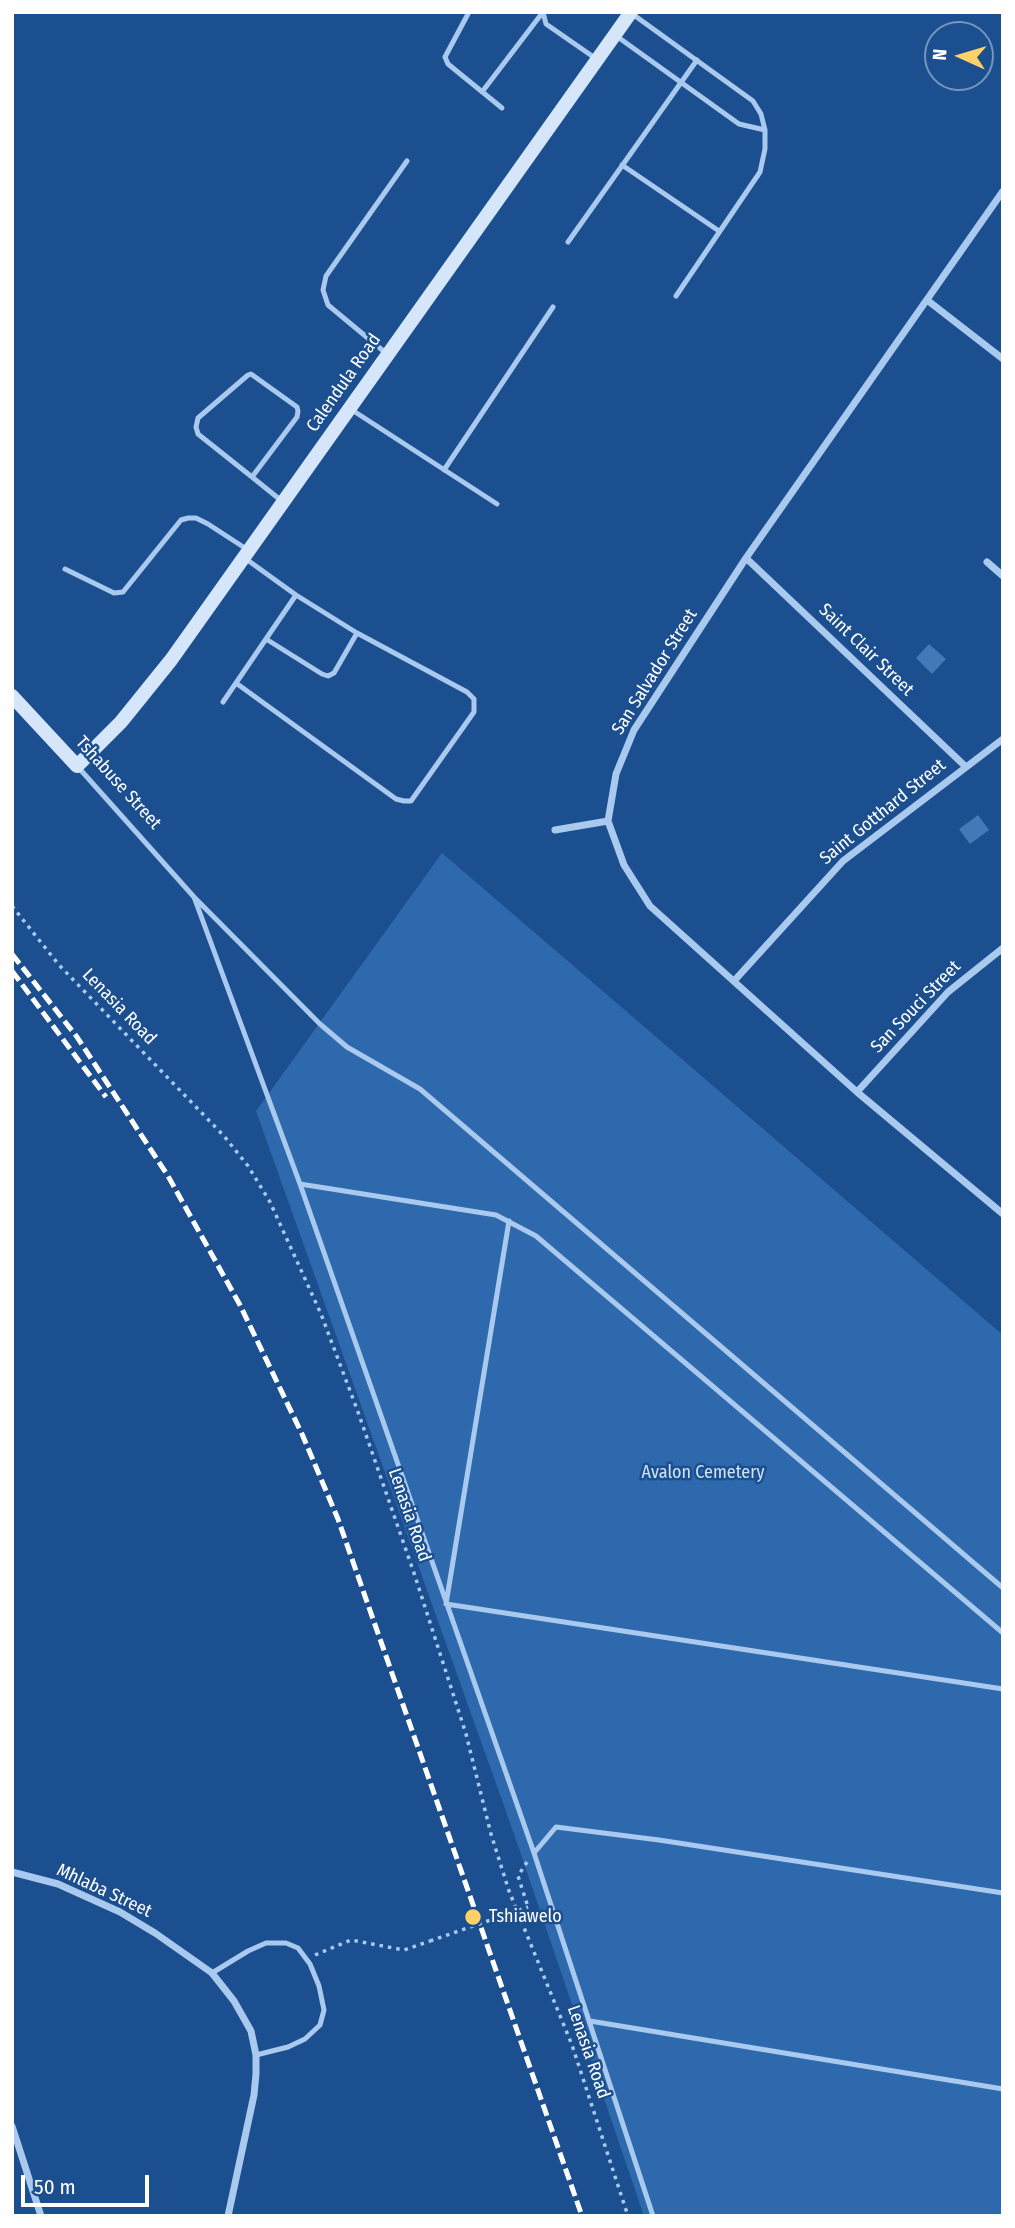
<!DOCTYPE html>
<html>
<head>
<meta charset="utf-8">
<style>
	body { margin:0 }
	#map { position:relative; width:1015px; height:2228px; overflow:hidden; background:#1b4f8f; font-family:"Fira Sans Condensed",sans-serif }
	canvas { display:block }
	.frame { position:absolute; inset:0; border:14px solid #fff; pointer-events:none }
	.north { position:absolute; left:924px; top:21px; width:70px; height:70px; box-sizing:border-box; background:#1b4f8f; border:2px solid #7695bc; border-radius:50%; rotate:274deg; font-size:19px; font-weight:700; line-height:28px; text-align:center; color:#fff }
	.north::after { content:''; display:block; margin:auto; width:24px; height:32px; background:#ffd166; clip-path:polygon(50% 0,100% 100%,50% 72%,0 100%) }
	.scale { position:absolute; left:21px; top:2175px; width:128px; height:32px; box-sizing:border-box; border:4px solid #fff; border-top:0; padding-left:9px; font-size:21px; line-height:24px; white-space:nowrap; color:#fff; -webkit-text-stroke:5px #1b4f8f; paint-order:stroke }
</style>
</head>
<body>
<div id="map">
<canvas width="1015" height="2228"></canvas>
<div class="frame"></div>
<div class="north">N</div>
<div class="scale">50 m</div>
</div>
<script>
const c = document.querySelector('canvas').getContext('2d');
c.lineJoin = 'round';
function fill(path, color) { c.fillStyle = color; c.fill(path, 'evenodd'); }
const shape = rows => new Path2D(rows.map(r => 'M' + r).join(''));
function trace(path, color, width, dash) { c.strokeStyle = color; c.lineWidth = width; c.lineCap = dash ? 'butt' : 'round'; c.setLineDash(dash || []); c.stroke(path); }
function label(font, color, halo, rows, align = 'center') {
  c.font = font + ' "Fira Sans Condensed",sans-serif'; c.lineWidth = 5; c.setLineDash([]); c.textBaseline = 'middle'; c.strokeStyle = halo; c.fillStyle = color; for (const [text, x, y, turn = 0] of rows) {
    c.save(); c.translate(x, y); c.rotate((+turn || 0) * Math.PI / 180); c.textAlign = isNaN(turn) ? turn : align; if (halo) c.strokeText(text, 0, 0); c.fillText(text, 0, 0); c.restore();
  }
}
fill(shape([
	[442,853,1003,1335,1003,2216,644,2216,514,1834,256,1111]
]), '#2e69ad');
fill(shape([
	[929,644,946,659,932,674,916,658],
	[978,815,989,830,970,844,959,829]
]), '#4478b7');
trace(shape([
	[12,906,59,965,224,1136,248,1166,270,1202,321,1314,358,1412,414,1573,466,1734,491,1834,509,1891,572,2045,628,2216],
	[527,1862,518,1876,528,1907],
	[315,1955,351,1940,404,1950,430,1941]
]), '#a9c9ee', 3.5, [3.5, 5]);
trace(shape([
	[469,12,445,57,448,64,502,108],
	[543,12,546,24,595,58],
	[631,13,753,101,761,114,765,130,765,149,760,172,676,296],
	[615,35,739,124,765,130],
	[482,92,543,12],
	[622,165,719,231],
	[568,242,697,60],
	[387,354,328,305,323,290,326,276,407,161],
	[352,410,497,504],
	[444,470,553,307],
	[252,477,297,417,298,411,297,407,251,374,248,375,198,418,196,427,198,434,252,477,283,502],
	[65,569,114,593,123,592,181,520,188,518,196,518,208,524,248,550],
	[266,639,322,674,328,676,334,673,357,633],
	[236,683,396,799,404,801,411,801,474,712,474,699,467,692,357,633,296,595,246,559],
	[223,702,296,595],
	[78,767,194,897,320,1024,347,1047,420,1089,1003,1588],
	[194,897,300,1184,534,1853,653,2216],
	[300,1184,496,1215,536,1236,1003,1633],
	[509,1221,446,1604,1003,1689],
	[534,1853,556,1827,659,1840,1003,1893],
	[212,1973,248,1951,266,1943,286,1943,298,1948,310,1964,319,1986,324,2010,320,2025,305,2039,288,2047,256,2055],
	[590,2021,1003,2089]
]), '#a9c9ee', 5);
trace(shape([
	[1003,191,746,558,634,730,616,774,608,821,624,865,650,906,857,1092,1003,1214],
	[927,300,1003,359],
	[746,558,965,766],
	[987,562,1003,576],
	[555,830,608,821],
	[734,981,843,861,1003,739],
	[857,1092,948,992,1003,948],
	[12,1872,58,1884,120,1912,155,1933,212,1973,234,2001,251,2031,256,2055,256,2074,254,2095,228,2216],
	[12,2126,41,2216]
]), '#a9c9ee', 7);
trace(shape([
	[12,696,77,766,121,722,171,660,631,12]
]), '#d6e6fa', 14);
trace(shape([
	[12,954,77,1037,168,1176,240,1305,302,1434,338,1519,582,2216],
	[12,971,106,1097]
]), '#fff', 5, [12, 5]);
trace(shape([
	[430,1941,528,1907]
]), '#a9c9ee', 3.5, [3.5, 5]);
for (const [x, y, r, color] of [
	[473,1917,9,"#ffd166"]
]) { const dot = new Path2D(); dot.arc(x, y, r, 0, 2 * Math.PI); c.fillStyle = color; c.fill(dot); trace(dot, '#1b4f8f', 2.5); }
label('18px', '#fff', '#1b4f8f', [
	["Calendula Road",344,383,-55],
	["Saint Clair Street",866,650,44],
	["San Salvador Street",655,672,-58],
	["Tshabuse Street",118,783,48],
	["Saint Gotthard Street",883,812,-39],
	["Lenasia Road",119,1007,46],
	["San Souci Street",916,1007,-46],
	["Lenasia Road",409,1515,71],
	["Mhlaba Street",104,1891,25],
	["Lenasia Road",588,2052,71]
]);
label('18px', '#cfe3fa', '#1b4f8f', [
	["Avalon Cemetery",703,1473]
]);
label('18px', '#fff', '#1b4f8f', [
	["Tshiawelo",489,1917]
], 'left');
</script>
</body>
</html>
